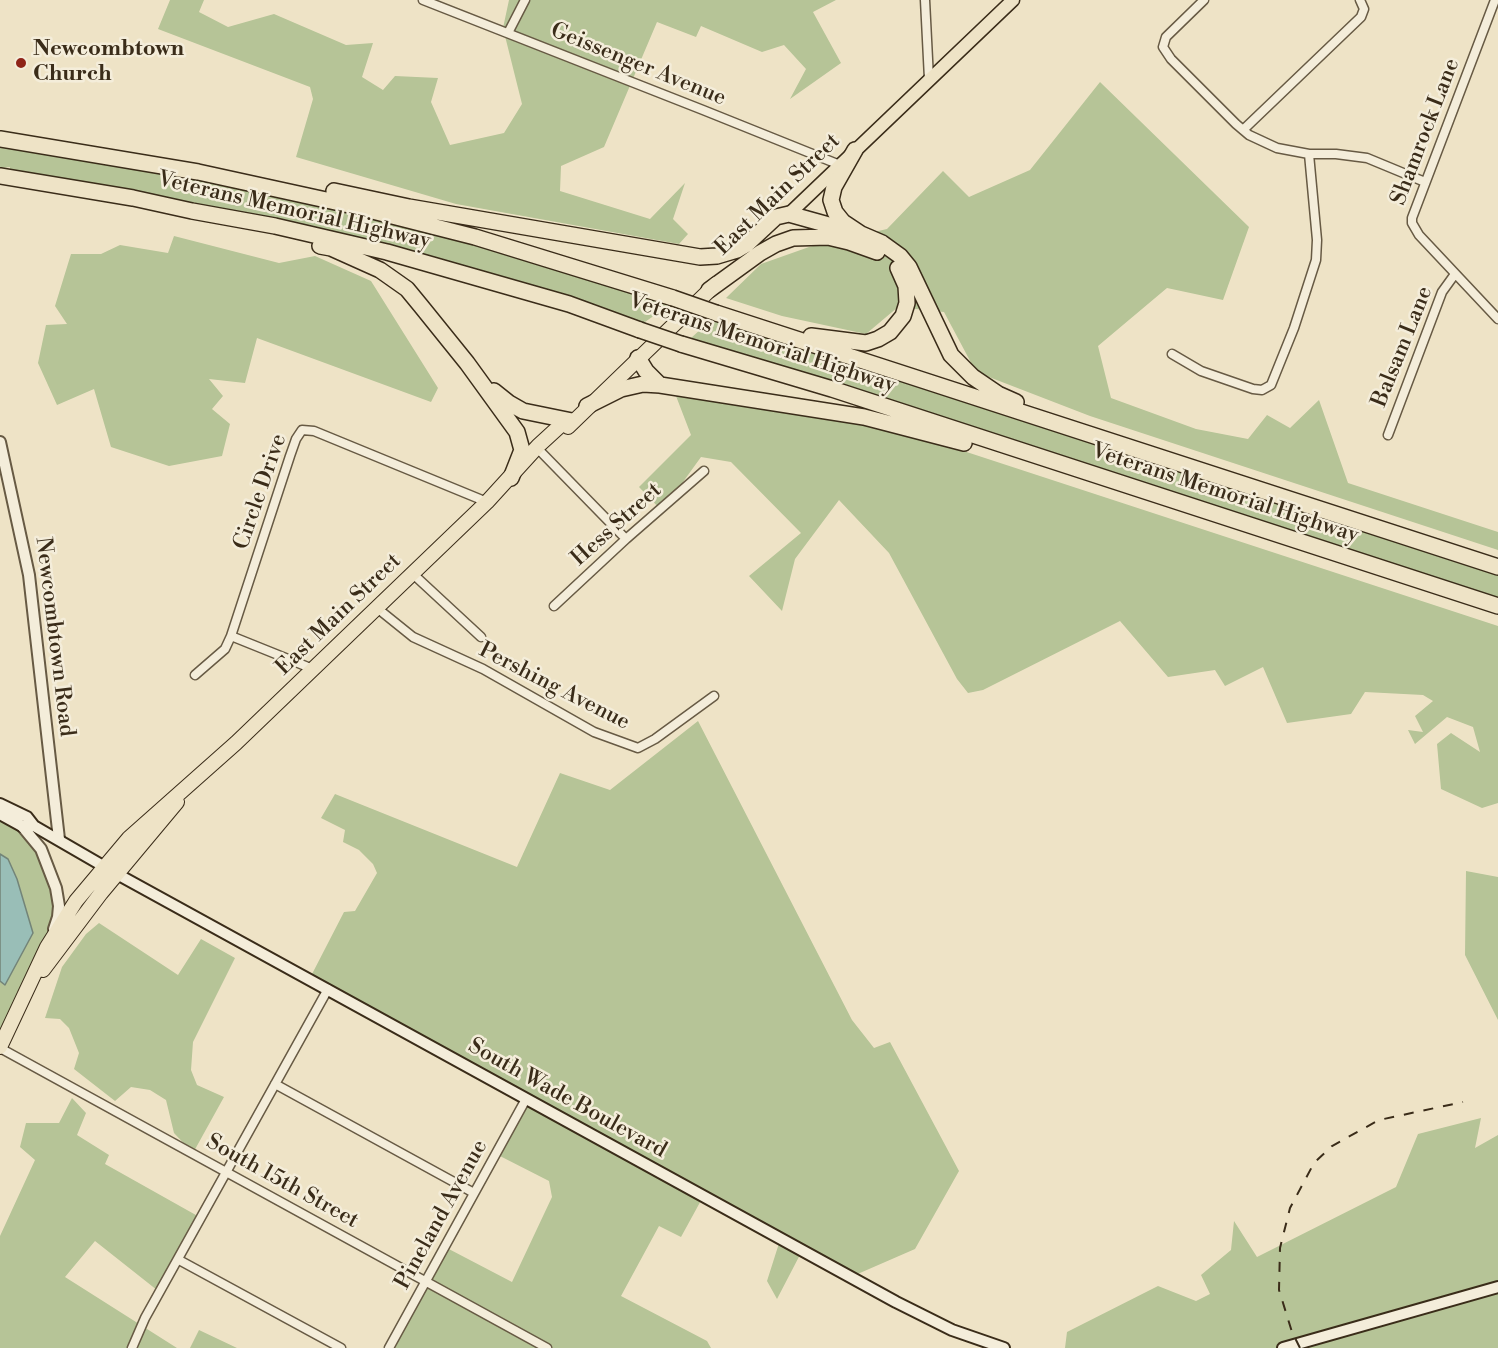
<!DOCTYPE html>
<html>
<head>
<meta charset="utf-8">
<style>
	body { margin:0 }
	canvas { display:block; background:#eee3c6 }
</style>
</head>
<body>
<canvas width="1498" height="1348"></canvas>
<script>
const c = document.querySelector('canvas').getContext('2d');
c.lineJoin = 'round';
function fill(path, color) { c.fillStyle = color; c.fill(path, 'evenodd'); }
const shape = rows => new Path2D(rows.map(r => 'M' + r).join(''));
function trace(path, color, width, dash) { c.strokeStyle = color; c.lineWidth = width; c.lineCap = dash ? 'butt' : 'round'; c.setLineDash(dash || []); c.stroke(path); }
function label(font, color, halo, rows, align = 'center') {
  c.font = font + ' "Libre Bodoni",serif'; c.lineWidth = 5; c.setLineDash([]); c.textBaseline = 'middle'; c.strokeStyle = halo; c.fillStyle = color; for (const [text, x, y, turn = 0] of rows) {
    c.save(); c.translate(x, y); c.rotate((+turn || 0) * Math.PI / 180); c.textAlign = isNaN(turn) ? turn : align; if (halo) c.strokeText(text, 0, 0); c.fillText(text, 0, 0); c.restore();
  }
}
fill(shape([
	[170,0,204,0,199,12,228,27,274,14,346,45,373,43,362,77,383,90,395,76,438,78,431,102,450,145,504,133,522,104,503,28,509,0,836,0,813,12,841,63,790,99,806,69,784,45,762,52,701,26,696,37,657,22,604,147,561,166,560,191,650,219,685,183,673,219,688,234,679,244,456,204,296,157,313,99,310,87,158,29],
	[1100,82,1249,227,1223,300,1167,288,1098,346,1111,398,1196,429,1248,439,1267,415,1290,428,1319,400,1348,483,1498,532,1498,550,1090,416,976,372,944,312,898,307,866,334,782,316,726,298,761,264,809,247,887,229,943,171,969,197,1030,170],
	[0,144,142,167,282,195,474,243,671,304,642,324,276,220,193,203,10,172,10,167,0,168],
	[174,236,279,263,315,256,371,281,438,388,431,402,257,338,245,383,209,379,223,396,212,409,230,424,222,456,169,466,111,447,94,389,57,405,38,363,46,325,67,324,55,306,71,254,101,254,120,245,168,253],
	[714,317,1498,572,1498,601,690,339],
	[676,396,875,422,1498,626,1498,803,1482,808,1441,789,1437,744,1451,733,1480,752,1473,727,1447,717,1415,744,1408,730,1423,732,1415,716,1433,701,1423,695,1365,692,1351,714,1287,723,1263,667,1225,686,1215,670,1168,677,1120,621,983,690,968,693,957,679,889,553,839,500,795,559,782,611,749,576,801,533,731,462,701,457,662,511,639,487,691,435],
	[698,721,852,1020,874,1048,890,1042,959,1171,915,1249,853,1276,803,1249,777,1299,767,1281,781,1237,704,1195,681,1237,659,1226,621,1296,707,1341,711,1348,390,1348,445,1247,512,1282,552,1197,549,1181,496,1154,526,1096,311,976,344,912,355,911,377,873,373,864,359,850,343,842,345,830,321,818,335,794,517,867,560,773,610,790],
	[0,814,41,849,58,917,0,1047],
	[1466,871,1498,877,1498,1020,1465,955],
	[99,923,178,975,201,939,235,958,193,1042,191,1070,197,1085,224,1097,193,1153,174,1133,166,1100,150,1090,131,1087,115,1101,74,1069,79,1053,69,1028,60,1019,45,1018,62,967,86,934],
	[72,1098,86,1113,77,1135,109,1155,105,1164,203,1219,162,1294,95,1241,65,1277,177,1348,0,1348,0,1236,35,1160,20,1147,26,1123,59,1123],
	[1481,1118,1475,1148,1498,1135,1498,1348,1065,1348,1067,1332,1158,1286,1196,1301,1210,1294,1201,1275,1231,1250,1234,1221,1257,1257,1396,1187,1418,1134],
	[199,1330,237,1348,190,1348]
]), '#b6c497');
const water = shape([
	[0,854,8,859,17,879,33,933,5,985,0,981,0,854]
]);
fill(water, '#99beb7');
trace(water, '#738478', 1.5);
const minor = shape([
	[423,0,703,110,840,165],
	[925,0,929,79],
	[1204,0,1166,37,1163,47,1171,59,1236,124,1249,135,1277,148,1309,154,1336,154,1367,158,1425,182],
	[1495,0,1412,218,1412,223,1419,235,1498,319],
	[508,33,525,0],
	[1243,130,1361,17,1364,9,1360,0],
	[1172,354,1201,371,1253,389,1262,390,1271,385,1294,328,1316,260,1317,240,1309,154],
	[1388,435,1442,292,1455,274],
	[542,453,626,539],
	[413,574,481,637],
	[554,606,626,539,704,471],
	[377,608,413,637,483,669,594,732,638,748,655,739,714,696],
	[231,636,313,669],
	[195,675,225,649,231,636,290,456,296,439,302,430,314,431,487,502],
	[0,1048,547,1348],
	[275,1084,474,1193],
	[179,1260,341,1348],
	[132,1348,145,1318,328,989],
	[389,1348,526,1099]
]);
const tertiary = shape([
	[0,442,29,575,59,839],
	[22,826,41,849,56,888,59,906,58,917,54,929]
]);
const secondary = shape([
	[0,804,27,817,34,826,117,874,896,1302,952,1330,1004,1348],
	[0,814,22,826,34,826],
	[1283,1348,1498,1287]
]);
const primary = shape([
	[789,214,1013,0]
]);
const trunk = shape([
	[568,427,716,284],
	[43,970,101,893,177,802],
	[0,1047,47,947,76,901,129,838,236,743,487,502,538,446,562,424,572,421]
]);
const motorway = shape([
	[0,139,198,172,349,205,475,237,673,298],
	[855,150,834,187,831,200,835,212,843,222,861,234,882,243,900,256,909,267,951,355,973,377,998,394,1016,402],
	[0,176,133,198,192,211,275,226,387,252,569,304,640,330],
	[334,191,409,207,700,257,717,256,737,250,747,244,776,217,789,214,861,234],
	[320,246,331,248,380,270,407,289,421,306,467,363,517,432,522,450,511,478],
	[709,290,760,253,776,244,793,238,828,237,849,242,877,252],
	[716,313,1498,567],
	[811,336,866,343,878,339,890,332,903,316,907,303,906,286,898,268],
	[681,344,832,389,1498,606],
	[638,358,646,371,660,385,864,417,964,443],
	[494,391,509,403,523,411,572,421],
	[587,406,621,389,643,384,660,385]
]);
trace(minor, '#675a44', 11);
trace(tertiary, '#675a44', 14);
trace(secondary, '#3a2c19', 14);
trace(primary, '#3a2c19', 15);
trace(trunk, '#3a2c19', 16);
trace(motorway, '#3a2c19', 18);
trace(minor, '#f4edda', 8);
trace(tertiary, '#f4edda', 10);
trace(secondary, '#f4edda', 10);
trace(primary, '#eee3c6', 12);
trace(trunk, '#eee3c6', 14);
trace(motorway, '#eee3c6', 15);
trace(shape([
	[1300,1348,1292,1332,1279,1290,1280,1248,1290,1208,1314,1163,1332,1146,1379,1120,1463,1102]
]), '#3a2c19', 2, [10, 10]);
const motorwayBridge = shape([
	[673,298,716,313],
	[640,330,681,344]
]);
trace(motorwayBridge, '#3a2c19', 18, []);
trace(motorwayBridge, '#eee3c6', 15);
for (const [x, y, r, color] of [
	[21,63,6,"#8f2418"]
]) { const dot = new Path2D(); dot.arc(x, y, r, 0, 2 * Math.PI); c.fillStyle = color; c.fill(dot); trace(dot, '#f4edda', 2); }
label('bold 22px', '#3a2c19', '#f4edda', [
	["Newcombtown",33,50],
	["Church",33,75]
], 'left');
label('22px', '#3a2c19', '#f4edda', [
	["Geissenger Avenue",638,65,22],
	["Shamrock Lane",1426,132,-69],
	["East Main Street",778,195,-44],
	["Veterans Memorial Highway",294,211,13],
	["Veterans Memorial Highway",762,344,18],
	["Balsam Lane",1403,347,-68],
	["Circle Drive",261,492,-71],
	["Veterans Memorial Highway",1225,494,18],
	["Hess Street",617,525,-42],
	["East Main Street",339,615,-44],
	["Newcombtown Road",54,637,83],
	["Pershing Avenue",554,687,27],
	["South Wade Boulevard",567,1099,29],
	["South 15th Street",282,1182,29],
	["Pineland Avenue",442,1215,-61]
]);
</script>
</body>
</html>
